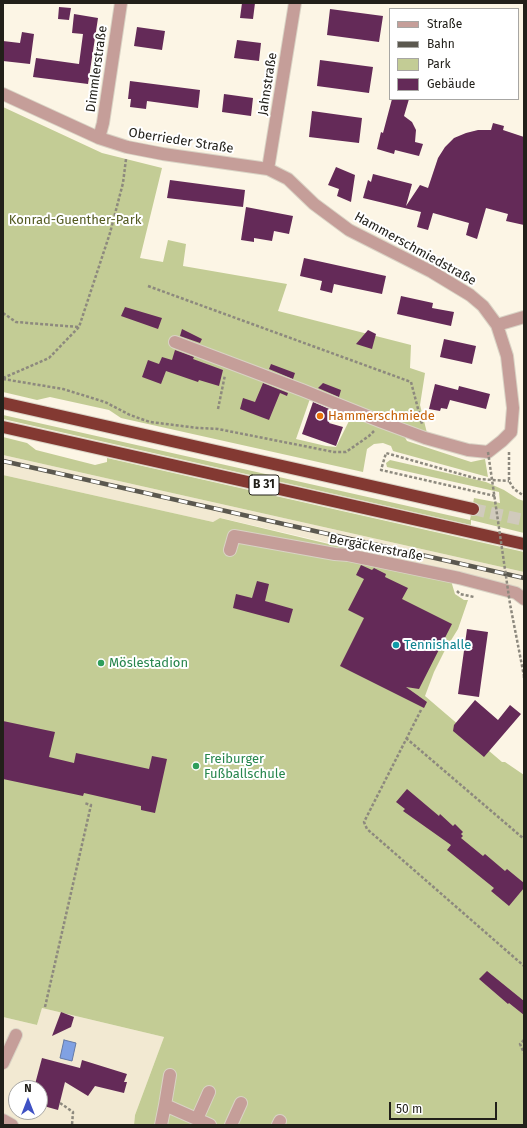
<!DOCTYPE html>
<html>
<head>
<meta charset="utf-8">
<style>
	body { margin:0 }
	#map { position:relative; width:527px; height:1128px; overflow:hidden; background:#fcf5e5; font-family:"Fira Sans",sans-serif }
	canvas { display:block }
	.frame { position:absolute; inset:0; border:4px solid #22201a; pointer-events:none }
	.legend { position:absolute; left:389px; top:8px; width:130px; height:92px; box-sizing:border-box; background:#fff; border:1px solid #a7a6a3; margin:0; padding:5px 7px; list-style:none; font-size:12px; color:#22201a }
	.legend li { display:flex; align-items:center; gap:8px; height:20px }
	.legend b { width:20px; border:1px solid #a7a6a3 }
	.north { position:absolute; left:8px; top:1080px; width:40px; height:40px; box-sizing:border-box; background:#fff; border:1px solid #a7a6a3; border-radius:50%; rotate:0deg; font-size:11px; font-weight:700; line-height:16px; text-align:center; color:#22201a }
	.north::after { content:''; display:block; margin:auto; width:14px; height:18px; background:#3f51c4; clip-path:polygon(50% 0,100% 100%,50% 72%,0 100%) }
	.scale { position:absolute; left:389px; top:1102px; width:108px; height:18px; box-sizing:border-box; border:2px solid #22201a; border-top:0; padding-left:5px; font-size:12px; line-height:14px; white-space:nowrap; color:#22201a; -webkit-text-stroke:3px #fff; paint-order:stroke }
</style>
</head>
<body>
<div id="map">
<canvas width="527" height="1128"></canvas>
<div class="frame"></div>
<ul class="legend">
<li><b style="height:5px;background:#c59e99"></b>Straße</li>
<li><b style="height:5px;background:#5b584f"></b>Bahn</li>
<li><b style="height:11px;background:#c3cc95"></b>Park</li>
<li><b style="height:11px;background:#642a58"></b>Gebäude</li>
</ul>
<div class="north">N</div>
<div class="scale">50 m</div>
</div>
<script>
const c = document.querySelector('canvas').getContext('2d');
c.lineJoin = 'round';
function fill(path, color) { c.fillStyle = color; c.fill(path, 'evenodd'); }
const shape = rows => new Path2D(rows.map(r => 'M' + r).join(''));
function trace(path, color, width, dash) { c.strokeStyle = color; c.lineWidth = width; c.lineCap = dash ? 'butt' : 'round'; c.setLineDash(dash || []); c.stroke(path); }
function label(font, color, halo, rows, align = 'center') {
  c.font = font + ' "Fira Sans",sans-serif'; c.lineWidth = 4; c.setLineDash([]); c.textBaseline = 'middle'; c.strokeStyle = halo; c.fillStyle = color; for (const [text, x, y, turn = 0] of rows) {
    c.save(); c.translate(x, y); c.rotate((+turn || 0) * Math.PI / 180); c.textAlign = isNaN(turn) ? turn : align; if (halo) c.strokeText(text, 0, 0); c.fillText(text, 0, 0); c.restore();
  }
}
fill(shape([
	[3,455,524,572,524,591,342,546,221,518,213,522,3,475],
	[42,1008,164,1037,135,1115,134,1125,3,1125,3,1017,37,1025],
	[16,1088,40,1088,40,1112,16,1112]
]), '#f2e9d2');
fill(shape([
	[3,107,102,153,162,168,140,258,163,262,168,240,186,244,183,266,287,284,278,311,411,345,410,368,425,373,420,405,427,433,376,413,313,390,296,439,326,446,336,447,353,413,403,434,407,441,471,462,485,459,488,477,393,451,391,446,383,443,374,444,367,449,363,472,121,418,109,410,50,397,37,400,3,392],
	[3,415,470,520,474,498,500,503,499,492,387,467,386,463,390,460,486,482,504,490,518,499,524,501,524,533,471,520,471,525,3,419],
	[3,437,27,443,36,450,95,465,107,462,107,458,524,552,524,572,3,455],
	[3,475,213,522,220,518,454,574,452,584,455,594,464,600,468,600,458,629,445,650,434,672,425,696,502,762,505,762,524,775,524,1125,134,1125,135,1115,164,1037,42,1008,37,1025,3,1017]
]), '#c3cc95');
const water = shape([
	[64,1040,76,1043,72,1061,60,1058,64,1040]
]);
fill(water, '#80a1e3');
trace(water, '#647aa7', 1);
fill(shape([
	[242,3,255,3,253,19,240,18],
	[59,7,71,8,69,20,58,19],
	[330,9,383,16,379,42,327,35],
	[74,14,98,18,88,84,33,77,36,58,79,64,83,34,72,33],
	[137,27,165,31,162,50,134,46],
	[22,32,34,34,30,64,3,61,3,41,20,43],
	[237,40,261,43,259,61,234,58],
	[320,60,373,67,369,93,317,86],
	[130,81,200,90,198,108,147,101,146,109,130,107,131,99,128,99],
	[224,94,253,98,251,116,222,112],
	[392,99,409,99,404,116,412,122,416,130,415,142,423,144,419,156,395,150,394,154,377,149,381,132,383,133],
	[312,111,362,118,359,143,309,137],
	[493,123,504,126,503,130,524,137,524,225,506,221,508,214,486,208,477,239,466,235,469,223,433,213,428,230,417,227,421,212,363,198,368,180,371,182,373,174,412,184,406,206,420,185,428,188,438,158,445,147,454,138,466,133,478,130,491,130],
	[336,167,355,175,351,202,337,196,339,189,328,185],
	[170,180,245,190,243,207,167,198],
	[246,207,293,216,289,234,274,231,272,241,254,238,254,242,241,240],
	[304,258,386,276,382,294,334,284,332,293,320,290,322,281,300,276],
	[401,296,433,303,432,308,454,312,451,326,397,314],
	[125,307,162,318,158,329,121,316],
	[182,329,202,339,200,343,180,336],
	[368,330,376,334,372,349,356,344],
	[444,339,476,346,472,364,440,357],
	[175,350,194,357,193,359,223,370,219,386,199,380,198,382,166,371,161,384,142,377,148,360,159,364,162,357,172,360],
	[271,364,295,373,293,379,269,369],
	[263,383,288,393,287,396,280,393,269,420,240,409,243,398,255,402],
	[323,383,341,390,339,397,318,388],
	[435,384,458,390,459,386,490,394,486,409,450,400,447,409,441,408,440,411,429,409],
	[313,402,334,411,329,423,343,427,336,446,302,434],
	[361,565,372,570,374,568,386,574,385,577,408,588,402,599,452,624,419,689,406,687,427,702,424,708,340,666,364,618,348,610,364,579,356,575],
	[257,581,269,584,265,601,293,609,289,623,233,608,236,594,252,598],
	[467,629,488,632,479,697,458,694],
	[475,700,498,720,510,705,521,714,484,757,453,731,454,725],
	[3,721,55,732,49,757,74,763,76,753,149,769,152,756,167,759,155,813,141,810,141,806,84,793,83,796,3,779],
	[407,789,439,816,440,814,453,826,455,824,463,832,461,834,463,836,461,838,483,856,485,854,505,871,507,869,524,883,524,888,509,906,491,891,494,888,447,850,451,845,403,811,405,809,396,802],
	[487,971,524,1001,524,1015,509,1003,508,1004,479,979],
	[61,1012,74,1017,71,1027,52,1036],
	[42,1058,80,1068,82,1060,127,1074,124,1082,127,1082,124,1093,95,1086,88,1096,65,1082,58,1110,40,1105,40,1088,34,1088]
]), '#642a58');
trace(shape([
	[473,509,524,520]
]), '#d0cabc', 12, [12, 6]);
const minor = shape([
	[3,94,99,138,127,147,163,154,268,169,288,179,314,204,349,230,432,272,470,295,483,306,497,325,507,356,513,408,511,432,502,441,488,452,468,450,425,438,382,422,302,390,175,342],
	[99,138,103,123,121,3],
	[268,169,295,3],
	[497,325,524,317],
	[230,550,234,536,335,554,348,555,459,578,516,593,524,599],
	[3,1063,16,1035],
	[165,1105,170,1075],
	[197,1119,209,1092],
	[3,1120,12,1125],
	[161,1125,165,1105,210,1125],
	[231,1125,241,1103],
	[278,1125,280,1121]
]);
const highway = shape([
	[3,403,473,509],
	[3,427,524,544]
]);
trace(minor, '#d9d3c5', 14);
trace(highway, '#d9d3c5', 14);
trace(shape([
	[148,286,411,382,422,424],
	[3,313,16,322,78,327],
	[3,378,49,358,79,327,110,233,123,183,126,159],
	[3,379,63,389,105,402,130,415,150,422,198,428,218,429,334,452,346,452,369,436,374,431],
	[218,409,225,375],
	[509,452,509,481,514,489,524,496],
	[495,496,381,470,386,453,478,479,509,481],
	[457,591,460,594,474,597],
	[524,676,524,678],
	[421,710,364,822,367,829,524,966],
	[406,738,524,839],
	[45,1007,91,805,84,803],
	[524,1040,520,1044,524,1053],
	[60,1103,73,1112,72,1125]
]), '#8d897e', 2.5, [3, 2]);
trace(minor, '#c59e99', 12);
trace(highway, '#833932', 12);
const rail = shape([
	[3,461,524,578]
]);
trace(rail, '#5b584f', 4.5);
trace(rail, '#fff', 3, [9]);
trace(shape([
	[488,452,510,604,524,676]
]), '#8d897e', 2.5, [3, 2]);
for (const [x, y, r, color] of [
	[320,416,4,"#e8710a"],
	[396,645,4,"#0f9aa8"],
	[101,663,4,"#2e9e5b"],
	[196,766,4,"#2e9e5b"]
]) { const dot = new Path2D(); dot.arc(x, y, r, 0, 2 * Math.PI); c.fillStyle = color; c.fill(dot); trace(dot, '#fff', 1.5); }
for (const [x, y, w] of [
	[264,485,30]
]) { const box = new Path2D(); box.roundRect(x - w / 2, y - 10, w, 20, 3); c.fillStyle = '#fff'; c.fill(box); trace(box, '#22201a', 1); }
label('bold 12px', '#22201a', null, [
	["B 31",264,485]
]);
label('13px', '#22201a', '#fff', [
	["Dimmlerstraße",97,69,-82],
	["Jahnstraße",268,84,-81],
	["Oberrieder Straße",181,141,9],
	["Hammerschmiedstraße",415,249,29],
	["Bergäckerstraße",376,548,11]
]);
label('13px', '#545b22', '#fff', [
	["Konrad-Guenther-Park",75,220]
]);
label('13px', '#c56008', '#fff', [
	["Hammerschmiede",328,416]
], 'left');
label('13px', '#0d838f', '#fff', [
	["Tennishalle",404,645]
], 'left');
label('13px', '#27864d', '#fff', [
	["Möslestadion",109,663],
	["Freiburger",204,759],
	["Fußballschule",204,774]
], 'left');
</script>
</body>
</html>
